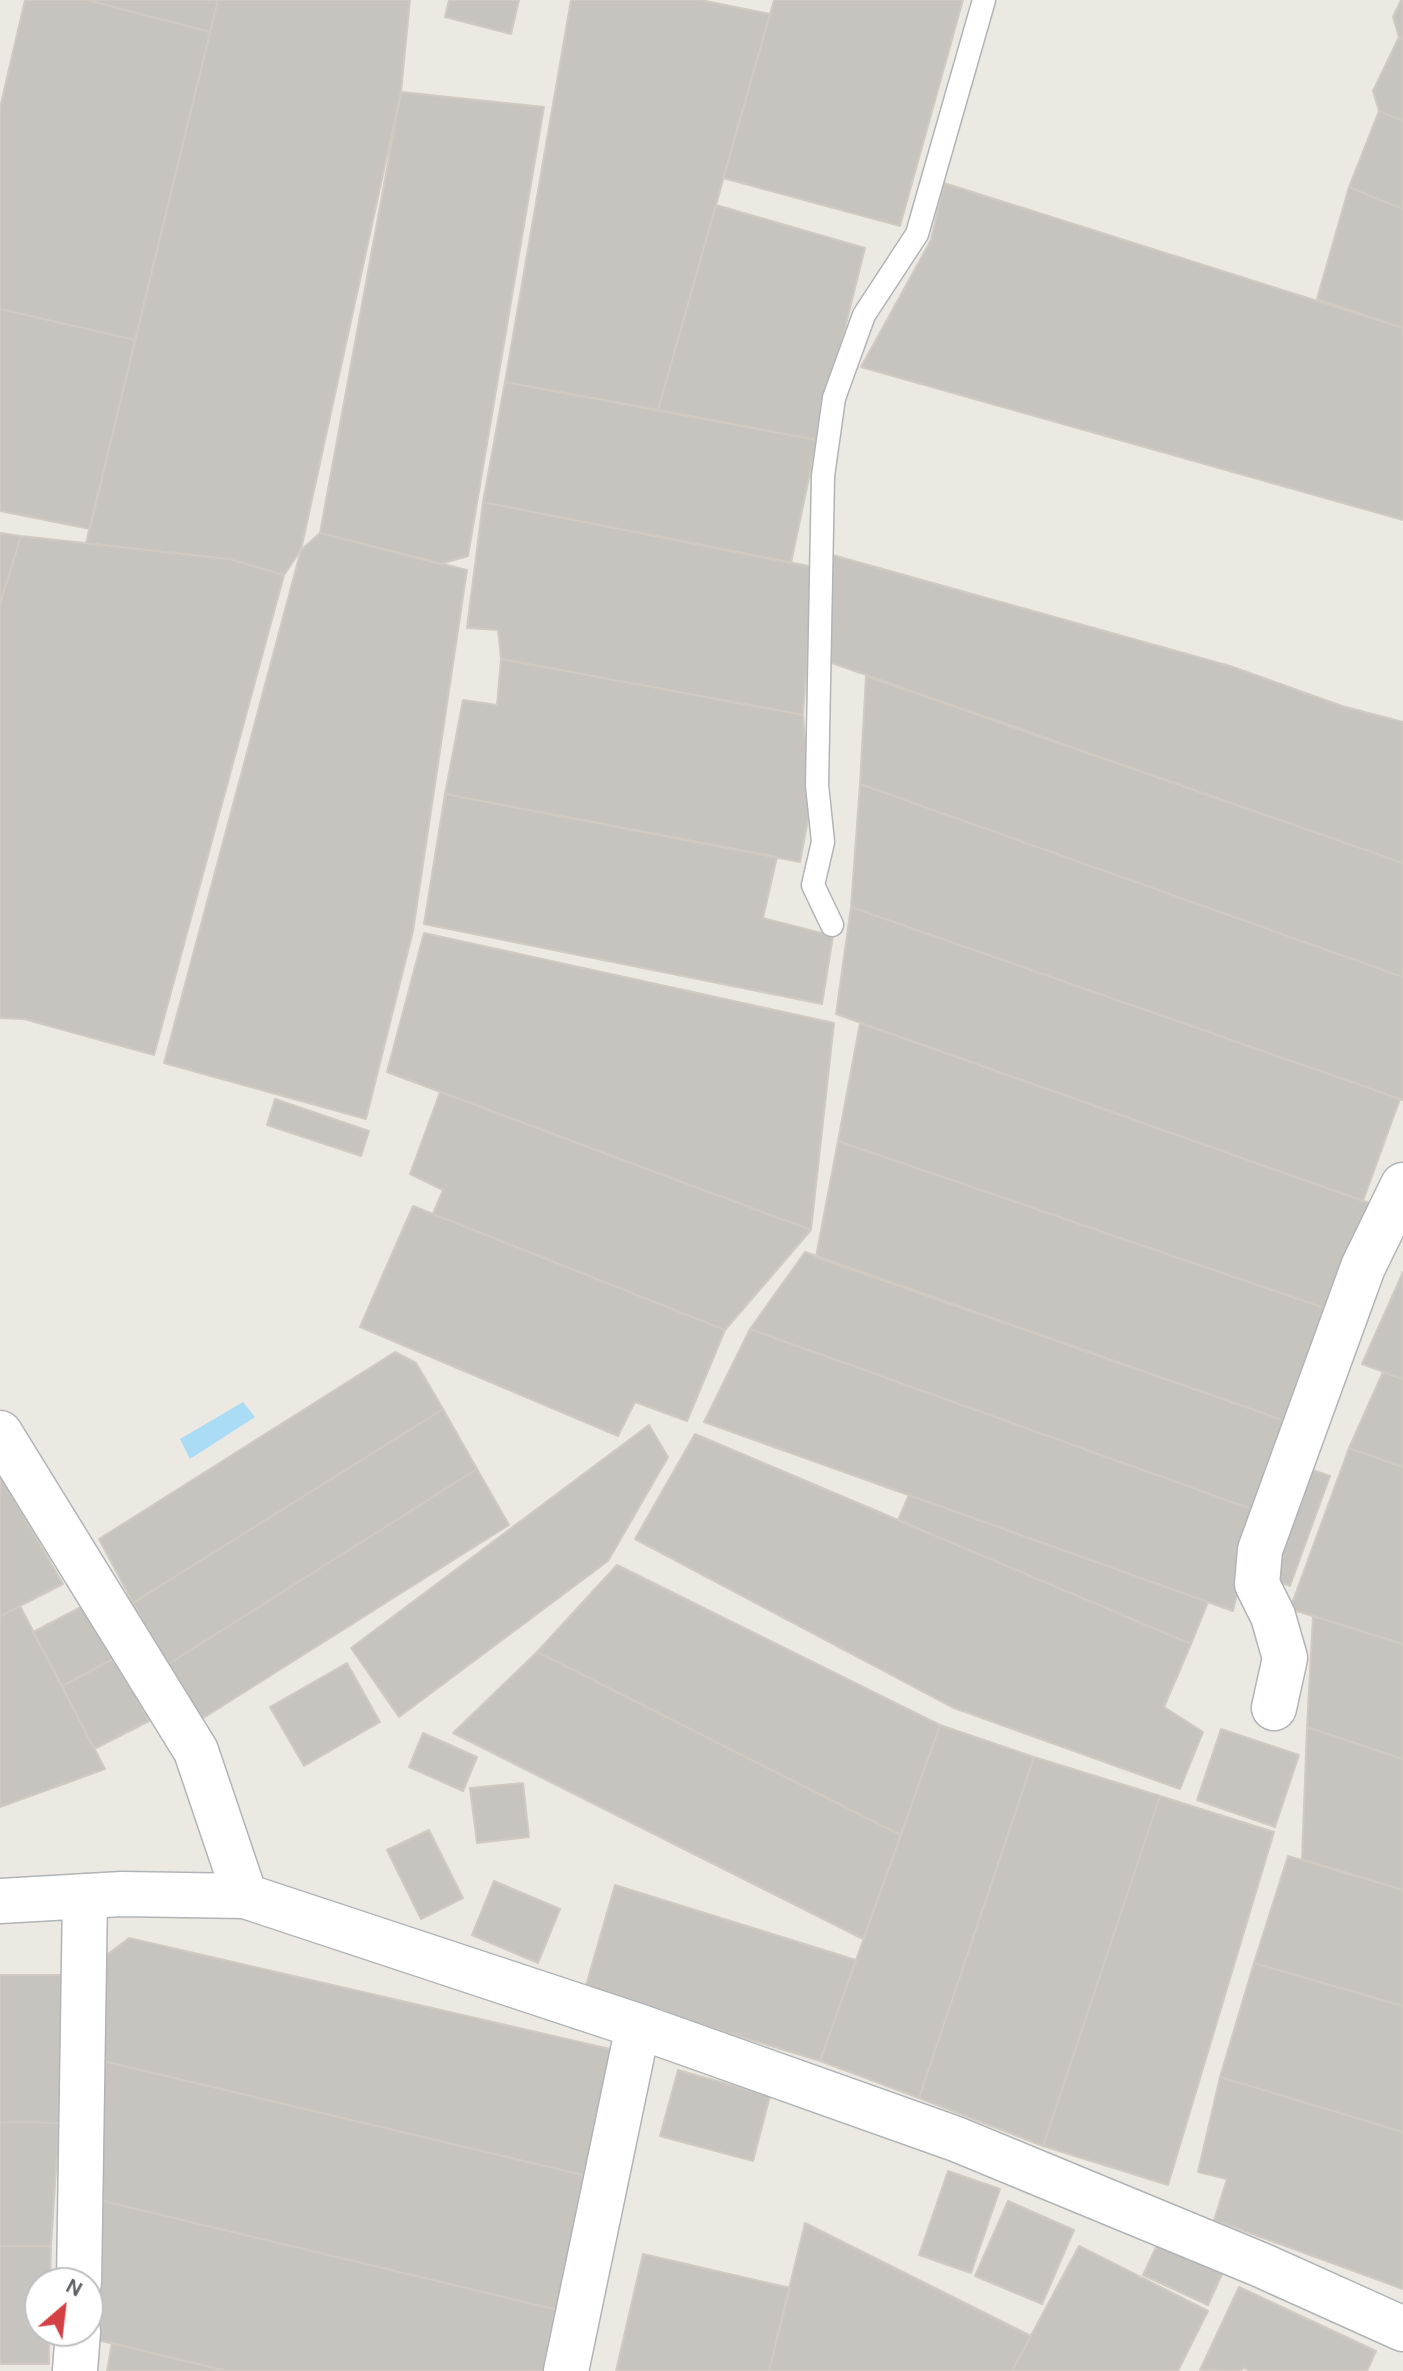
<!DOCTYPE html>
<html>
<head>
<meta charset="utf-8">
<style>
	body { margin:0 }
	#map { position:relative; width:1403px; height:2371px; overflow:hidden; background:#ece9e3; font-family:Karla,sans-serif }
	canvas { display:block }
	.north { position:absolute; left:24px; top:2267px; width:80px; height:80px; box-sizing:border-box; background:#fff; border:2px solid #bdbfc0; border-radius:50%; rotate:28deg; font-size:22px; font-weight:700; line-height:32px; text-align:center; color:#5b5f62 }
	.north::after { content:''; display:block; margin:auto; width:28px; height:36px; background:#d44145; clip-path:polygon(50% 0,100% 100%,50% 72%,0 100%) }
</style>
</head>
<body>
<div id="map">
<canvas width="1403" height="2371"></canvas>
<div class="north">N</div>
</div>
<script>
const c = document.querySelector('canvas').getContext('2d');
c.lineJoin = 'round';
function fill(path, color) { c.fillStyle = color; c.fill(path, 'evenodd'); }
const shape = rows => new Path2D(rows.map(r => 'M' + r).join(''));
function trace(path, color, width, dash) { c.strokeStyle = color; c.lineWidth = width; c.lineCap = dash ? 'butt' : 'round'; c.setLineDash(dash || []); c.stroke(path); }
fill(shape([
	[243,1402,255,1417,190,1459,180,1439]
]), '#aadcf5');
const building = shape([
	[25,0,87,0,210,32,135,340,0,309,0,108,25,0],
	[87,0,218,0,210,32,87,0],
	[218,0,410,0,401,92,301,550,284,575,229,559,86,543,218,0],
	[449,0,519,0,511,34,445,17,449,0],
	[571,0,701,0,770,14,658,410,505,382,571,0],
	[774,0,963,0,900,226,723,178,774,0],
	[1401,0,1403,0,1403,39,1399,37,1393,17,1401,0],
	[1399,37,1403,39,1403,121,1379,111,1373,91,1399,37],
	[401,92,544,107,468,556,440,564,320,533,401,92],
	[1379,111,1403,121,1403,209,1349,187,1379,111],
	[944,183,1403,328,1403,520,861,367,931,240,944,183],
	[1349,187,1403,209,1403,328,1317,299,1349,187],
	[716,205,865,248,817,440,658,410,716,205],
	[0,309,135,340,90,529,0,511,0,309],
	[505,382,817,440,791,563,483,502,505,382],
	[483,502,814,567,803,715,501,659,498,630,467,628,483,502],
	[0,533,21,536,0,604,0,533],
	[320,533,467,570,413,931,366,1119,164,1063,301,550,320,533],
	[21,536,229,559,284,575,154,1055,24,1019,0,1018,0,604,21,536],
	[829,554,1230,666,1342,706,1403,722,1403,863,829,662,829,554],
	[501,659,803,715,811,804,800,862,445,794,463,700,497,705,501,659],
	[866,676,1403,863,1403,977,860,784,866,676],
	[860,784,1403,977,1403,1100,851,907,860,784],
	[445,794,777,857,763,918,833,936,822,1004,424,924,445,794],
	[851,907,1400,1099,1363,1201,836,1014,851,907],
	[424,933,834,1023,811,1230,387,1072,424,933],
	[860,1023,1375,1205,1333,1311,838,1141,860,1023],
	[440,1092,811,1230,725,1330,433,1214,443,1190,410,1174,440,1092],
	[275,1099,369,1131,361,1156,267,1125,275,1099],
	[838,1141,1333,1311,1291,1423,816,1257,838,1141],
	[413,1206,725,1330,687,1421,635,1402,618,1436,360,1327,413,1206],
	[805,1252,1291,1423,1257,1511,750,1329,805,1252],
	[1403,1272,1403,1379,1362,1364,1403,1272],
	[750,1329,1257,1511,1233,1611,704,1422,750,1329],
	[395,1352,416,1363,443,1409,133,1603,99,1539,395,1352],
	[1383,1372,1403,1379,1403,1467,1349,1448,1383,1372],
	[443,1409,477,1469,167,1665,133,1603,443,1409],
	[649,1425,668,1457,608,1561,399,1717,351,1648,649,1425],
	[695,1434,1191,1644,1164,1707,1203,1732,1180,1789,954,1708,635,1539,695,1434],
	[1349,1448,1403,1467,1403,1644,1290,1609,1349,1448],
	[1304,1467,1330,1476,1290,1586,1274,1580,1283,1556,1272,1552,1304,1467],
	[477,1469,509,1525,197,1722,167,1665,477,1469],
	[0,1475,63,1584,0,1616,0,1475],
	[909,1495,1208,1602,1191,1644,898,1520,909,1495],
	[617,1565,940,1725,901,1835,537,1652,617,1565],
	[87,1604,115,1658,62,1686,33,1632,87,1604],
	[20,1606,105,1769,0,1807,0,1616,20,1606],
	[1313,1616,1403,1644,1403,1759,1307,1727,1313,1616],
	[537,1652,901,1835,863,1939,453,1733,537,1652],
	[115,1658,149,1721,94,1749,62,1686,115,1658],
	[347,1663,380,1722,304,1766,270,1707,347,1663],
	[940,1725,1034,1757,919,2098,820,2061,940,1725],
	[1307,1727,1403,1759,1403,1890,1302,1859,1307,1727],
	[1221,1729,1299,1755,1275,1827,1197,1800,1221,1729],
	[423,1733,477,1757,463,1791,409,1767,423,1733],
	[1034,1757,1160,1796,1043,2146,919,2098,1034,1757],
	[523,1783,529,1837,477,1843,470,1788,523,1783],
	[1160,1796,1274,1832,1168,2185,1043,2146,1160,1796],
	[429,1830,463,1898,421,1919,387,1850,429,1830],
	[1288,1856,1403,1890,1403,2006,1254,1963,1288,1856],
	[494,1881,560,1909,538,1963,472,1935,494,1881],
	[615,1885,856,1960,820,2061,585,1989,615,1885],
	[129,1938,610,2049,587,2176,103,2061,104,1957,129,1938],
	[1254,1963,1403,2006,1403,2132,1220,2077,1254,1963],
	[0,1975,61,1975,59,2123,0,2122,0,1975],
	[103,2061,587,2176,558,2310,99,2200,103,2061],
	[678,2070,770,2096,753,2161,660,2136,678,2070],
	[1220,2077,1403,2132,1403,2289,1214,2220,1227,2179,1198,2172,1220,2077],
	[0,2122,59,2123,51,2246,0,2246,0,2122],
	[948,2171,1000,2189,971,2273,919,2255,948,2171],
	[99,2200,558,2310,548,2371,227,2371,97,2340,99,2200],
	[1008,2201,1074,2230,1042,2304,975,2276,1008,2201],
	[805,2223,1031,2336,1012,2371,769,2371,805,2223],
	[1158,2243,1223,2272,1208,2305,1143,2275,1158,2243],
	[0,2246,51,2246,50,2283,40,2283,40,2331,49,2331,49,2364,0,2364,0,2246],
	[1079,2246,1208,2311,1178,2371,1012,2371,1079,2246],
	[643,2254,790,2288,769,2371,616,2371,643,2254],
	[1239,2287,1376,2351,1367,2371,1250,2371,1243,2368,1241,2371,1200,2370,1239,2287],
	[112,2343,227,2371,107,2371,112,2343]
]);
fill(building, '#c7c4c0');
trace(building, '#d0cac2', 2);
const service = shape([
	[832,925,813,885,823,842,817,785,823,476,834,398,864,315,917,234,984,0]
]);
const minor = shape([
	[0,1433,196,1751,245,1896,638,2026,956,2139,1261,2265,1403,2329],
	[1274,1708,1285,1658,1273,1616,1257,1584,1260,1550,1363,1267,1403,1185],
	[0,1901,122,1894,245,1896],
	[79,2283,85,1896],
	[75,2371,78,2331],
	[566,2371,638,2026]
]);
trace(service, '#b0b4b7', 25);
trace(minor, '#b0b4b7', 47);
trace(service, '#fff', 22);
trace(minor, '#fff', 44);
</script>
</body>
</html>
